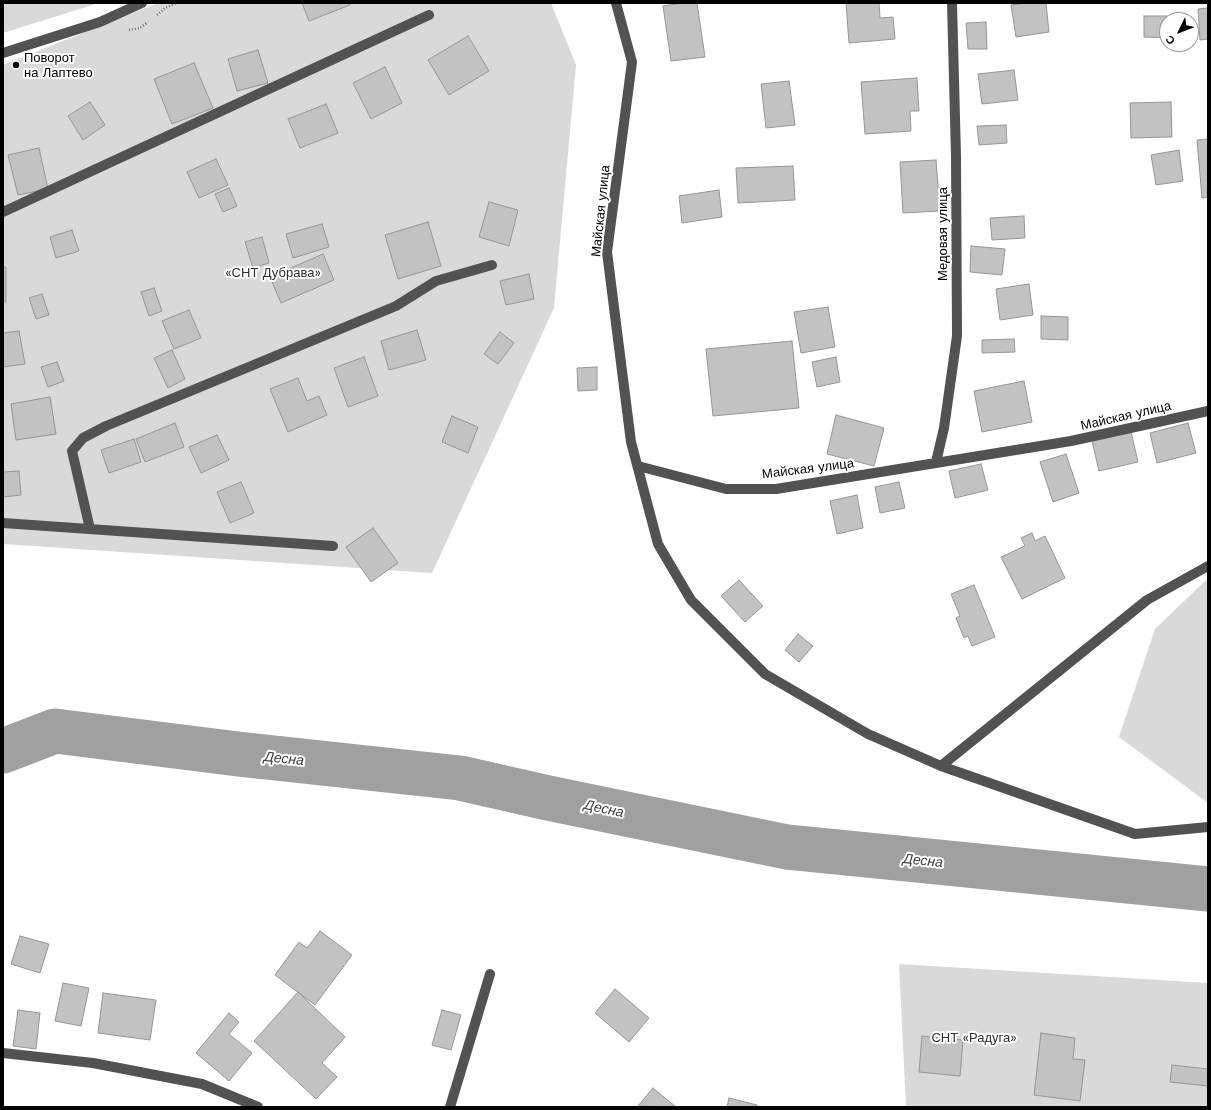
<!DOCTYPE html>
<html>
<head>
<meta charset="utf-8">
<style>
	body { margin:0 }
	#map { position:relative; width:1211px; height:1110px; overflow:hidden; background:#fff; font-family:"Work Sans",sans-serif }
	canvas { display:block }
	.frame { position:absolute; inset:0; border:4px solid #000; pointer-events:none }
	.north { position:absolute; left:1159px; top:12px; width:40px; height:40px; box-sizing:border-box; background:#fff; border:1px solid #999; border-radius:50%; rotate:227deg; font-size:11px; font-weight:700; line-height:16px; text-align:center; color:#000 }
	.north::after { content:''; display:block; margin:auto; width:14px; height:18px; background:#000; clip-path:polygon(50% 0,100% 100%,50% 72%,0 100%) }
</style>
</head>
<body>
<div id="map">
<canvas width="1211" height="1110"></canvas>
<div class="frame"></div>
<div class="north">С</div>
</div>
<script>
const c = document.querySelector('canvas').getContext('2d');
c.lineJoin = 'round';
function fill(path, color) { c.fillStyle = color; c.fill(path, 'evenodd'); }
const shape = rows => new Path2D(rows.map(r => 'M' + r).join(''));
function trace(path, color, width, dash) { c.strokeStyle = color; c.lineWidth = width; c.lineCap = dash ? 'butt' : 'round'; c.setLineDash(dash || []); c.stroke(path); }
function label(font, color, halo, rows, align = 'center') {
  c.font = font + ' "Work Sans",sans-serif'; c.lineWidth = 4; c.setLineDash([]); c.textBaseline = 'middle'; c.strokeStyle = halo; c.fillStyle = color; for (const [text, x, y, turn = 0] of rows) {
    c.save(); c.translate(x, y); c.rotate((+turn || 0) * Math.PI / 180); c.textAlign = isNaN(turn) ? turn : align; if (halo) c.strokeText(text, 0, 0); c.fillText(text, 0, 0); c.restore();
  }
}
fill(shape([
	[3,3,99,3,3,33],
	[158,3,551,3,576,65,554,308,432,573,3,544,3,65],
	[1208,578,1208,803,1119,737,1155,629],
	[899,964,1208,983,1208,1107,906,1107]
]), '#d9d9d9');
trace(shape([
	[3,751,55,731,238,754,460,778,548,798,787,847,1208,889]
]), '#a0a0a0', 45);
const building = shape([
	[302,3,350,3,350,5,309,21,302,3],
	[682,3,697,3,705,57,671,61,663,6,682,3],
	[846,3,879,3,880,18,893,17,895,39,849,43,846,3],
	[1026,3,1046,3,1049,32,1016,37,1011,5,1026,3],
	[1208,8,1208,39,1200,40,1198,9,1208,8],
	[1144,16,1171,16,1171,20,1167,20,1167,38,1144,37,1144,16],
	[986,22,987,49,968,49,966,23,986,22],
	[468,36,489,71,449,95,428,60,468,36],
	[258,50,268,83,237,91,228,59,258,50],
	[194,63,213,108,172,124,154,79,194,63],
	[385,67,402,103,371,119,353,83,385,67],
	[1014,70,1018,100,982,104,978,74,1014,70],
	[917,78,919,111,910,111,911,131,865,134,861,82,917,78],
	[789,81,795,125,766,128,761,84,789,81],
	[90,102,105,125,83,140,68,116,90,102],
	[1171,102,1172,137,1131,138,1130,103,1171,102],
	[326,104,338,133,300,148,288,119,326,104],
	[1006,125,1007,143,979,145,977,126,1006,125],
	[1208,139,1208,197,1202,198,1197,140,1208,139],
	[39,148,48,189,18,195,8,155,39,148],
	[1179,150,1183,181,1156,185,1151,155,1179,150],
	[216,159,228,185,199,198,187,172,216,159],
	[936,160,940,211,903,213,900,162,936,160],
	[793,166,795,200,738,203,736,168,793,166],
	[229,188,237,206,223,212,215,194,229,188],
	[719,190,722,217,682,223,679,196,719,190],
	[489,202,518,210,509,246,479,237,489,202],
	[1024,216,1025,238,992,240,990,218,1024,216],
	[428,222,441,266,398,279,385,235,428,222],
	[322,224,329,247,293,258,286,234,322,224],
	[72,230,79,251,56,258,50,237,72,230],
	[262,237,269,263,253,268,245,242,262,237],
	[971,246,1005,249,1002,275,970,272,971,246],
	[323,254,334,280,281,303,270,277,323,254],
	[3,267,6,267,6,302,3,302,3,267],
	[529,274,534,299,506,305,500,281,529,274],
	[1029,284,1033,315,1000,320,996,289,1029,284],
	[154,288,162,311,149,316,141,292,154,288],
	[42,294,49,315,36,319,29,298,42,294],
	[828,307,835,347,801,353,794,312,828,307],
	[189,310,201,338,174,349,162,321,189,310],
	[1041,316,1068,317,1068,340,1041,339,1041,316],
	[417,330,426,360,389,370,381,341,417,330],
	[19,331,25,364,3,367,3,333,19,331],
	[500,332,514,343,498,364,484,354,500,332],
	[1014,339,1015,352,982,353,982,340,1014,339],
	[792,341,799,408,713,416,706,349,792,341],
	[172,350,185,379,168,388,154,358,172,350],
	[364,357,378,396,348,407,334,368,364,357],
	[836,357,840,382,817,387,812,362,836,357],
	[57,362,64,381,48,387,41,367,57,362],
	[597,367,597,390,578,391,577,368,597,367],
	[298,378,307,401,319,396,327,415,288,432,270,389,298,378],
	[1024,381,1032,422,982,432,974,391,1024,381],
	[50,397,56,434,16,440,11,404,50,397],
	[836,415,884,428,874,466,827,454,836,415],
	[452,416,478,427,468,453,442,442,452,416],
	[175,423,184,447,145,462,136,439,175,423],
	[1188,423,1196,453,1157,463,1150,433,1188,423],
	[1131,432,1138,462,1099,471,1092,441,1131,432],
	[217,435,229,460,201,473,189,447,217,435],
	[134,439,141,462,109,473,101,450,134,439],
	[1066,454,1079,493,1053,502,1040,462,1066,454],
	[981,464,988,490,955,498,949,471,981,464],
	[19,471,21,495,3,497,3,472,19,471],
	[241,482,254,513,230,523,217,492,241,482],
	[899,482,905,508,880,513,875,487,899,482],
	[857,495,863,528,837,534,830,501,857,495],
	[373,528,398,563,371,582,346,547,373,528],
	[1032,533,1035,541,1045,536,1065,578,1022,599,1001,557,1025,546,1021,538,1032,533],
	[739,580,763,606,745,622,721,596,739,580],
	[974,585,995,637,972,646,968,636,964,638,956,618,960,616,951,594,974,585],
	[798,634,813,646,799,662,785,650,798,634],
	[320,931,352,955,315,1005,275,975,299,942,307,948,320,931],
	[20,936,49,944,40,973,11,964,20,936],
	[63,983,89,988,81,1026,55,1021,63,983],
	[615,989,649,1018,629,1042,595,1013,615,989],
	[298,992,345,1037,322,1063,337,1077,316,1099,254,1041,298,992],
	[103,993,156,1000,150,1040,98,1033,103,993],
	[18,1010,40,1013,36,1049,13,1046,18,1010],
	[442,1010,461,1015,451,1050,432,1045,442,1010],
	[229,1013,239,1022,229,1034,252,1053,229,1081,196,1053,229,1013],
	[1041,1033,1075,1038,1073,1059,1085,1060,1080,1101,1034,1095,1041,1033],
	[922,1036,963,1040,960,1076,919,1072,922,1036],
	[1172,1065,1208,1069,1208,1086,1170,1082,1172,1065],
	[653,1088,676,1107,638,1106,653,1088],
	[729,1098,757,1105,757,1107,727,1107,729,1098]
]);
fill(building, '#c2c2c2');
trace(building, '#969696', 1);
trace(shape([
	[157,15,165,8,177,3],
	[129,30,140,28,148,22]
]), '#747474', 2.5, [1, 2]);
trace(shape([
	[616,3,632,62,607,252,631,442,658,544,691,600,765,674,868,734,941,766,1135,834,1208,827],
	[3,53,100,22,142,3],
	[3,212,429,15],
	[936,462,944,428,957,336,956,156,952,3],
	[638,466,726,489,776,489,1071,441,1208,411],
	[3,523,333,546],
	[90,529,72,451,83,438,106,426,396,306,436,281,492,265],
	[941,766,1147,600,1208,566],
	[3,1053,93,1063,202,1084,258,1107],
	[450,1107,490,974]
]), '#525252', 10);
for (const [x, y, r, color] of [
	[16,65,4,"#000"]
]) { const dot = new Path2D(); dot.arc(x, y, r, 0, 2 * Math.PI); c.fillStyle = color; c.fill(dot); trace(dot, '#fff', 1.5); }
label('13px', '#000', '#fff', [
	["Поворот",24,58],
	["на Лаптево",24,73]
], 'left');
label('13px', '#000', '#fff', [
	["Майская улица",601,211,-84],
	["Медовая улица",943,234,-90],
	["Майская улица",1126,416,-13],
	["Майская улица",808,469,-7]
]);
label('13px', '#303030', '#fff', [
	["«СНТ Дубрава»",273,273],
	["СНТ «Радуга»",974,1038]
]);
label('italic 14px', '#414141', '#fff', [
	["Десна",284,759,6],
	["Десна",604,809,12],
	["Десна",923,861,6]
]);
</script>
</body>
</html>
